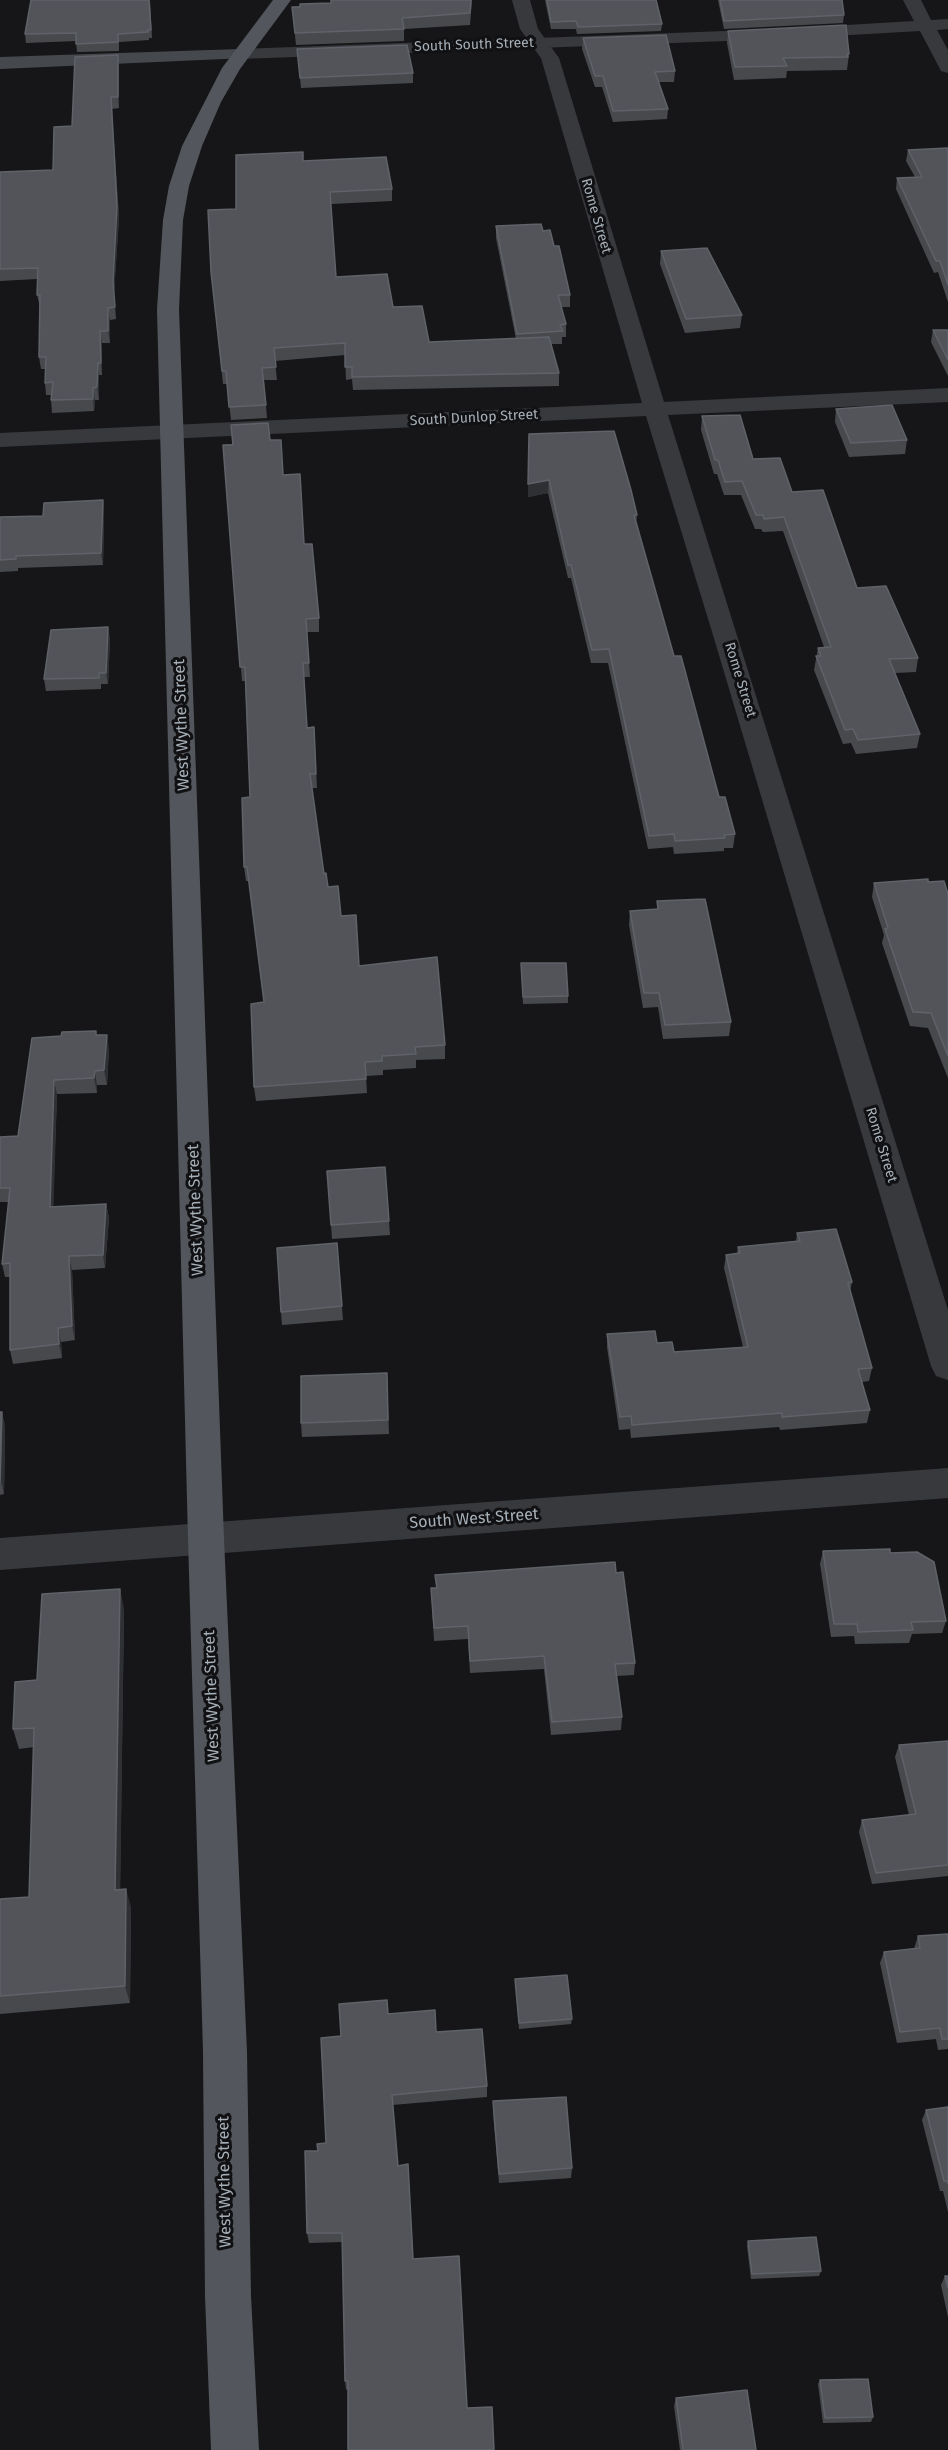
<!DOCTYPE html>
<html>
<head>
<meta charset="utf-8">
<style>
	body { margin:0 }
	canvas { display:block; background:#161618 }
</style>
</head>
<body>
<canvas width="948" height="2450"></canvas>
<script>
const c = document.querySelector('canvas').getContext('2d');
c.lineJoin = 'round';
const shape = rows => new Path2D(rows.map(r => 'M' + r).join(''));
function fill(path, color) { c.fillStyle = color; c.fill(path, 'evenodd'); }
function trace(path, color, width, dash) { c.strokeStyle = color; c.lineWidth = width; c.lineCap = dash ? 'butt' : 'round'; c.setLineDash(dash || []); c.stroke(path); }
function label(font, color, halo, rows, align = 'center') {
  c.font = font + ' "Fira Sans",sans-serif'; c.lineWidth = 6; c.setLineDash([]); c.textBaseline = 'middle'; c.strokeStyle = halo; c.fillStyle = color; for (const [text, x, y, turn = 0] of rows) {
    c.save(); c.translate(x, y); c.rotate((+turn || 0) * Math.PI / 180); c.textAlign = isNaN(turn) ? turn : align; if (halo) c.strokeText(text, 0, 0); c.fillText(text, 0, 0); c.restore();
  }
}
fill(shape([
	[512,0,530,0,538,29,559,58,664,402,948,388,948,402,668,415,948,1310,948,1380,936,1376,931,1366,713,635,646,416,0,447,0,433,642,403,541,58,520,29,512,0]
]), '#37393d');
fill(shape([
	[903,0,921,0,931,20,948,19,948,29,937,30,948,50,948,73,941,71,939,67,920,31,780,39,240,59,234,58,231,54,234,50,240,49,780,29,914,21,903,0],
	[948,1468,948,1498,0,1570,0,1538,948,1468]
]), '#37393d');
fill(shape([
	[240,49,246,50,249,54,246,58,0,69,0,57,240,49]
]), '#45484d');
fill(shape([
	[273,0,291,0,240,69,221,102,202,146,189,186,183,220,179,309,224,1539,247,2052,251,2296,259,2450,211,2450,205,2296,203,2052,188,1539,157,309,163,220,169,186,182,146,222,68,273,0]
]), '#53565c');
fill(shape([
	[150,0,152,38,149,38,149,40,119,42,119,51,77,52,76,41,26,43,25,34],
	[331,0,472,0,470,25,404,29,404,41,296,45,292,7,331,3],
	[545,0,656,0,662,24,661,31,577,34,576,29,551,29],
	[718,0,842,0,844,15,843,23,724,29],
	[728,31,849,54,847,70,787,71,786,78,734,80,727,43],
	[583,38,675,71,674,82,659,82,668,109,667,119,613,122,602,87,595,87,582,49],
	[297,49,413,73,413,83,301,88],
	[118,55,119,66,119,108,112,109,119,218,114,293,116,319,110,320,110,343,102,343,102,375,99,375,99,400,95,400,94,411,52,413,51,400,51,395,46,395,45,383,45,369,41,369,39,357,40,307,37,295,37,279,0,281,0,172,53,170,72,126],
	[948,148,948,302,938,272,934,273,896,189,897,178,915,177,906,161,908,150],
	[304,161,392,189,392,201,331,204,336,277,393,307,429,342,516,339,496,238,496,226,543,231,554,246,570,295,570,307,561,307,566,324,566,337,562,337,562,344,551,344,559,373,559,386,353,390,352,379,346,380,345,355,275,361,277,380,264,380,267,418,231,420,227,384,223,384,211,272,236,209],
	[661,251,742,315,740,328,685,333,660,264],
	[933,330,948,330,948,376,931,342],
	[836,409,907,440,905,454,849,457,835,422],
	[702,416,792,492,857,588,918,658,916,672,895,673,920,734,917,748,856,754,851,743,843,744,814,670,818,648,824,647,783,531,763,532,761,529,755,529,741,495,724,495,717,474,714,474,701,430],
	[529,434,637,515,636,523,674,656,719,797,735,834,733,848,724,848,724,851,674,854,673,847,648,849,608,663,591,663,571,578,568,578,548,493,528,497],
	[270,440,283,475,304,544,319,618,319,632,307,632,310,677,304,677,307,728,314,727,317,788,312,788,324,874,328,887,341,916,359,966,445,1045,445,1059,416,1060,416,1068,383,1070,383,1075,366,1076,367,1093,256,1101,254,1087,264,1002,249,881,246,881,244,867,250,797,245,681,242,681,223,445],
	[103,500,104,512,103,565,18,568,18,571,0,572,0,517,43,516],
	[110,638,108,684,101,684,101,689,46,691,44,679],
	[928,882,948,894,948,1078,928,1028,910,1026,882,943,884,935,872,897,874,883],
	[657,901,731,1022,729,1036,663,1039,658,1007,643,1008,629,925,630,911,657,909],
	[521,963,568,996,568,1003,523,1004],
	[96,1035,109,1049,107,1085,97,1085,97,1093,57,1094,53,1207,106,1204,109,1218,105,1268,72,1270,75,1340,61,1342,62,1358,13,1364,10,1350,10,1277,5,1277,2,1264,9,1202,0,1202,0,1137,18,1136,32,1038],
	[327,1171,389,1221,390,1235,332,1239],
	[797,1233,852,1282,850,1292,872,1368,869,1381,862,1382,870,1410,867,1423,780,1430,779,1427,631,1438,630,1429,619,1430,607,1347,607,1334,657,1343,674,1352,743,1347,724,1268,726,1255,737,1253,738,1247,796,1241],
	[337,1243,343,1320,282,1325,281,1312],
	[387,1373,389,1434,302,1437,301,1423],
	[0,1412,5,1425,4,1494,0,1495],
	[823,1551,890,1553,946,1621,942,1633,912,1634,909,1643,855,1644,854,1636,831,1637,820,1564],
	[616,1573,635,1663,634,1675,616,1676,622,1717,621,1730,551,1735,544,1669,470,1673,468,1639,434,1641,431,1588,436,1588,435,1575],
	[124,1609,120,1889,131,1907,130,2003,0,2014,0,1899,29,1897,34,1747,19,1749,13,1729,37,1680],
	[948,1741,948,1876,872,1884,859,1832,862,1820,909,1815,895,1757,899,1745],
	[948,1934,948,2049,938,2050,936,2039,897,2043,880,1963,884,1952,914,1949,918,1936],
	[515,1979,572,2019,571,2024,519,2029],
	[388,2014,436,2032,487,2086,487,2097,392,2105,398,2166,413,2259,467,2408,494,2450,348,2389,346,2390,345,2381,342,2242,309,2243,307,2233,318,2151,326,2143,341,2036],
	[493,2101,572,2168,571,2178,499,2183,493,2112],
	[948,2107,948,2212,943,2191,940,2191,922,2120,926,2110],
	[748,2241,821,2271,819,2276,751,2279,747,2246],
	[945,2276,948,2276,948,2317,941,2285],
	[820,2380,873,2417,871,2422,823,2423,818,2384],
	[676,2398,756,2450,680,2450,674,2406]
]), '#47494d');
fill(shape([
	[118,55,119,66,119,108,118,97],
	[111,97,119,218,114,293,116,319,113,281],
	[108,308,110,320,110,343,108,331],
	[100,331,102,343,102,375,101,363],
	[98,363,99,375,99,400,97,387],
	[93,388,95,400,94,411,93,399],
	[549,480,548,493,528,497,528,484],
	[103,500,104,512,103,565,101,553],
	[108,627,110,638,108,684,106,673],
	[107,1035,109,1049,107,1085,104,1070],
	[95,1071,97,1085,97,1093,94,1078],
	[54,1080,57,1094,53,1221,50,1207],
	[106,1204,109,1218,105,1268,103,1255],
	[69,1256,72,1270,75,1340,72,1326],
	[58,1328,61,1342,62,1358,59,1344],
	[2,1412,5,1425,4,1494,1,1481],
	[120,1589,124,1609,120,1908,115,1890],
	[126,1889,131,1907,130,2003,125,1986]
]), '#2f3033');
const building = shape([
	[31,0,149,0,151,30,148,30,148,32,118,34,118,42,76,44,76,33,25,34,31,0],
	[331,0,471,0,470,13,402,18,404,29,295,33,292,7,300,7,300,4,331,3,331,0],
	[547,0,656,0,662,24,578,27,576,21,551,22,547,0],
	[720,0,842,0,844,15,724,21,720,0],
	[846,25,849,54,847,54,848,57,783,58,787,66,735,67,728,31,846,25],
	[666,35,675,71,655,72,668,109,613,111,603,76,595,76,583,38,666,35],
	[407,45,413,73,300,78,297,49,407,45],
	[118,55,118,97,111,97,117,206,113,281,115,307,108,308,108,331,100,331,101,363,98,363,97,387,93,388,93,399,51,400,53,382,45,383,46,357,39,357,40,295,37,295,38,268,0,269,0,172,53,170,54,127,72,126,75,57,118,55],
	[948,148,948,285,940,261,936,261,897,178,922,177,908,150,948,148],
	[303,152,303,161,386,157,392,189,330,192,336,277,387,274,393,307,422,306,429,342,549,337,559,373,352,377,352,367,345,367,345,343,274,348,276,367,262,368,266,405,229,407,226,371,222,371,211,272,208,210,236,209,236,155,303,152],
	[541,224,543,231,550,230,554,246,559,246,570,295,558,295,566,324,560,325,563,331,517,334,496,226,541,224],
	[707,248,742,315,686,319,661,251,707,248],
	[933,330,948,330,948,360,933,330],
	[892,405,907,440,851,443,836,409,892,405],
	[740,415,753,459,780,458,792,492,823,490,857,588,886,586,918,658,889,659,920,734,858,740,853,729,845,730,816,656,821,656,818,648,831,647,784,517,764,519,763,515,756,515,742,481,725,482,718,460,715,460,702,416,740,415],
	[268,423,270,440,281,440,283,475,300,474,304,544,312,544,319,618,306,619,309,663,303,663,307,728,314,727,316,774,310,774,324,874,326,873,328,887,338,886,341,916,356,915,359,966,437,957,445,1045,415,1047,416,1054,382,1056,382,1061,365,1062,366,1079,254,1087,251,1004,264,1002,247,867,244,867,242,798,250,797,245,667,240,667,223,445,233,445,231,425,268,423],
	[614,431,631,490,637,515,634,515,674,656,681,656,719,797,725,797,735,834,724,835,725,838,675,841,674,834,649,836,609,649,592,650,571,565,568,565,549,480,528,484,529,434,614,431],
	[103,500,101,553,16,556,16,559,0,560,0,517,43,516,44,503,103,500],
	[108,627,106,673,99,673,99,678,44,679,51,630,108,627],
	[928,879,928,882,944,881,948,894,948,1056,931,1013,913,1012,885,929,888,928,874,883,928,879],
	[705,899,731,1022,665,1025,659,993,644,993,630,911,658,909,657,901,705,899],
	[521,963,566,963,568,996,523,997,521,963],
	[96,1031,96,1035,107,1035,104,1070,95,1071,94,1078,54,1080,50,1207,106,1204,103,1255,69,1256,72,1326,58,1328,59,1344,10,1350,10,1263,2,1264,10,1188,0,1188,0,1137,18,1136,32,1038,61,1036,62,1032,96,1031],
	[385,1167,389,1221,331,1225,327,1171,385,1167],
	[836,1229,852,1282,848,1283,872,1368,858,1369,870,1410,782,1417,782,1413,632,1425,631,1416,620,1417,607,1334,655,1331,657,1343,672,1342,674,1352,748,1347,726,1255,740,1253,738,1247,800,1241,797,1233,836,1229],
	[337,1243,342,1306,281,1312,277,1248,337,1243],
	[387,1373,388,1420,301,1423,301,1376,387,1373],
	[0,1412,2,1412,0,1481,0,1412],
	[890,1549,890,1553,917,1552,934,1562,946,1621,911,1622,913,1630,858,1632,857,1624,834,1624,823,1551,890,1549],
	[615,1562,616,1573,623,1572,635,1663,615,1664,622,1717,552,1722,544,1656,470,1661,468,1626,434,1628,431,1588,437,1588,435,1575,615,1562],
	[120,1589,115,1890,126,1889,125,1986,0,1996,0,1899,29,1897,34,1728,13,1729,15,1682,37,1680,42,1594,120,1589],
	[948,1741,948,1865,876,1873,862,1820,916,1814,899,1745,948,1741],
	[948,1934,948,2039,942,2039,940,2028,900,2032,884,1952,920,1948,918,1936,948,1934],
	[567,1975,572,2019,519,2023,515,1979,567,1975],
	[387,2000,388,2014,435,2010,436,2032,482,2029,487,2086,392,2095,398,2166,408,2164,413,2259,459,2256,467,2408,492,2407,494,2450,348,2450,348,2381,345,2381,342,2233,307,2233,305,2151,318,2151,317,2144,326,2143,321,2038,341,2036,339,2004,387,2000],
	[566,2097,572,2168,499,2174,493,2101,566,2097],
	[948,2107,948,2184,947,2181,944,2181,926,2110,948,2107],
	[816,2237,821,2271,752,2274,748,2241,816,2237],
	[945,2276,948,2276,948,2288,945,2276],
	[868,2379,873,2417,825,2418,820,2380,868,2379],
	[747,2390,756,2450,683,2450,676,2398,747,2390]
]);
fill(building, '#525459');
trace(building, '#5f6268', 1.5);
label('14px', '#a7b0b8', '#111113', [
	["South South Street",474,45,-2],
	["Rome Street",596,216,74],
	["South Dunlop Street",474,418,-3],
	["Rome Street",740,680,73],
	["Rome Street",881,1145,73]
]);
label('16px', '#a7b0b8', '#111113', [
	["West Wythe Street",182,725,-92],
	["West Wythe Street",196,1210,-92],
	["South West Street",474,1519,-4],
	["West Wythe Street",212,1696,-92],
	["West Wythe Street",225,2182,-91]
]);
</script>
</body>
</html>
